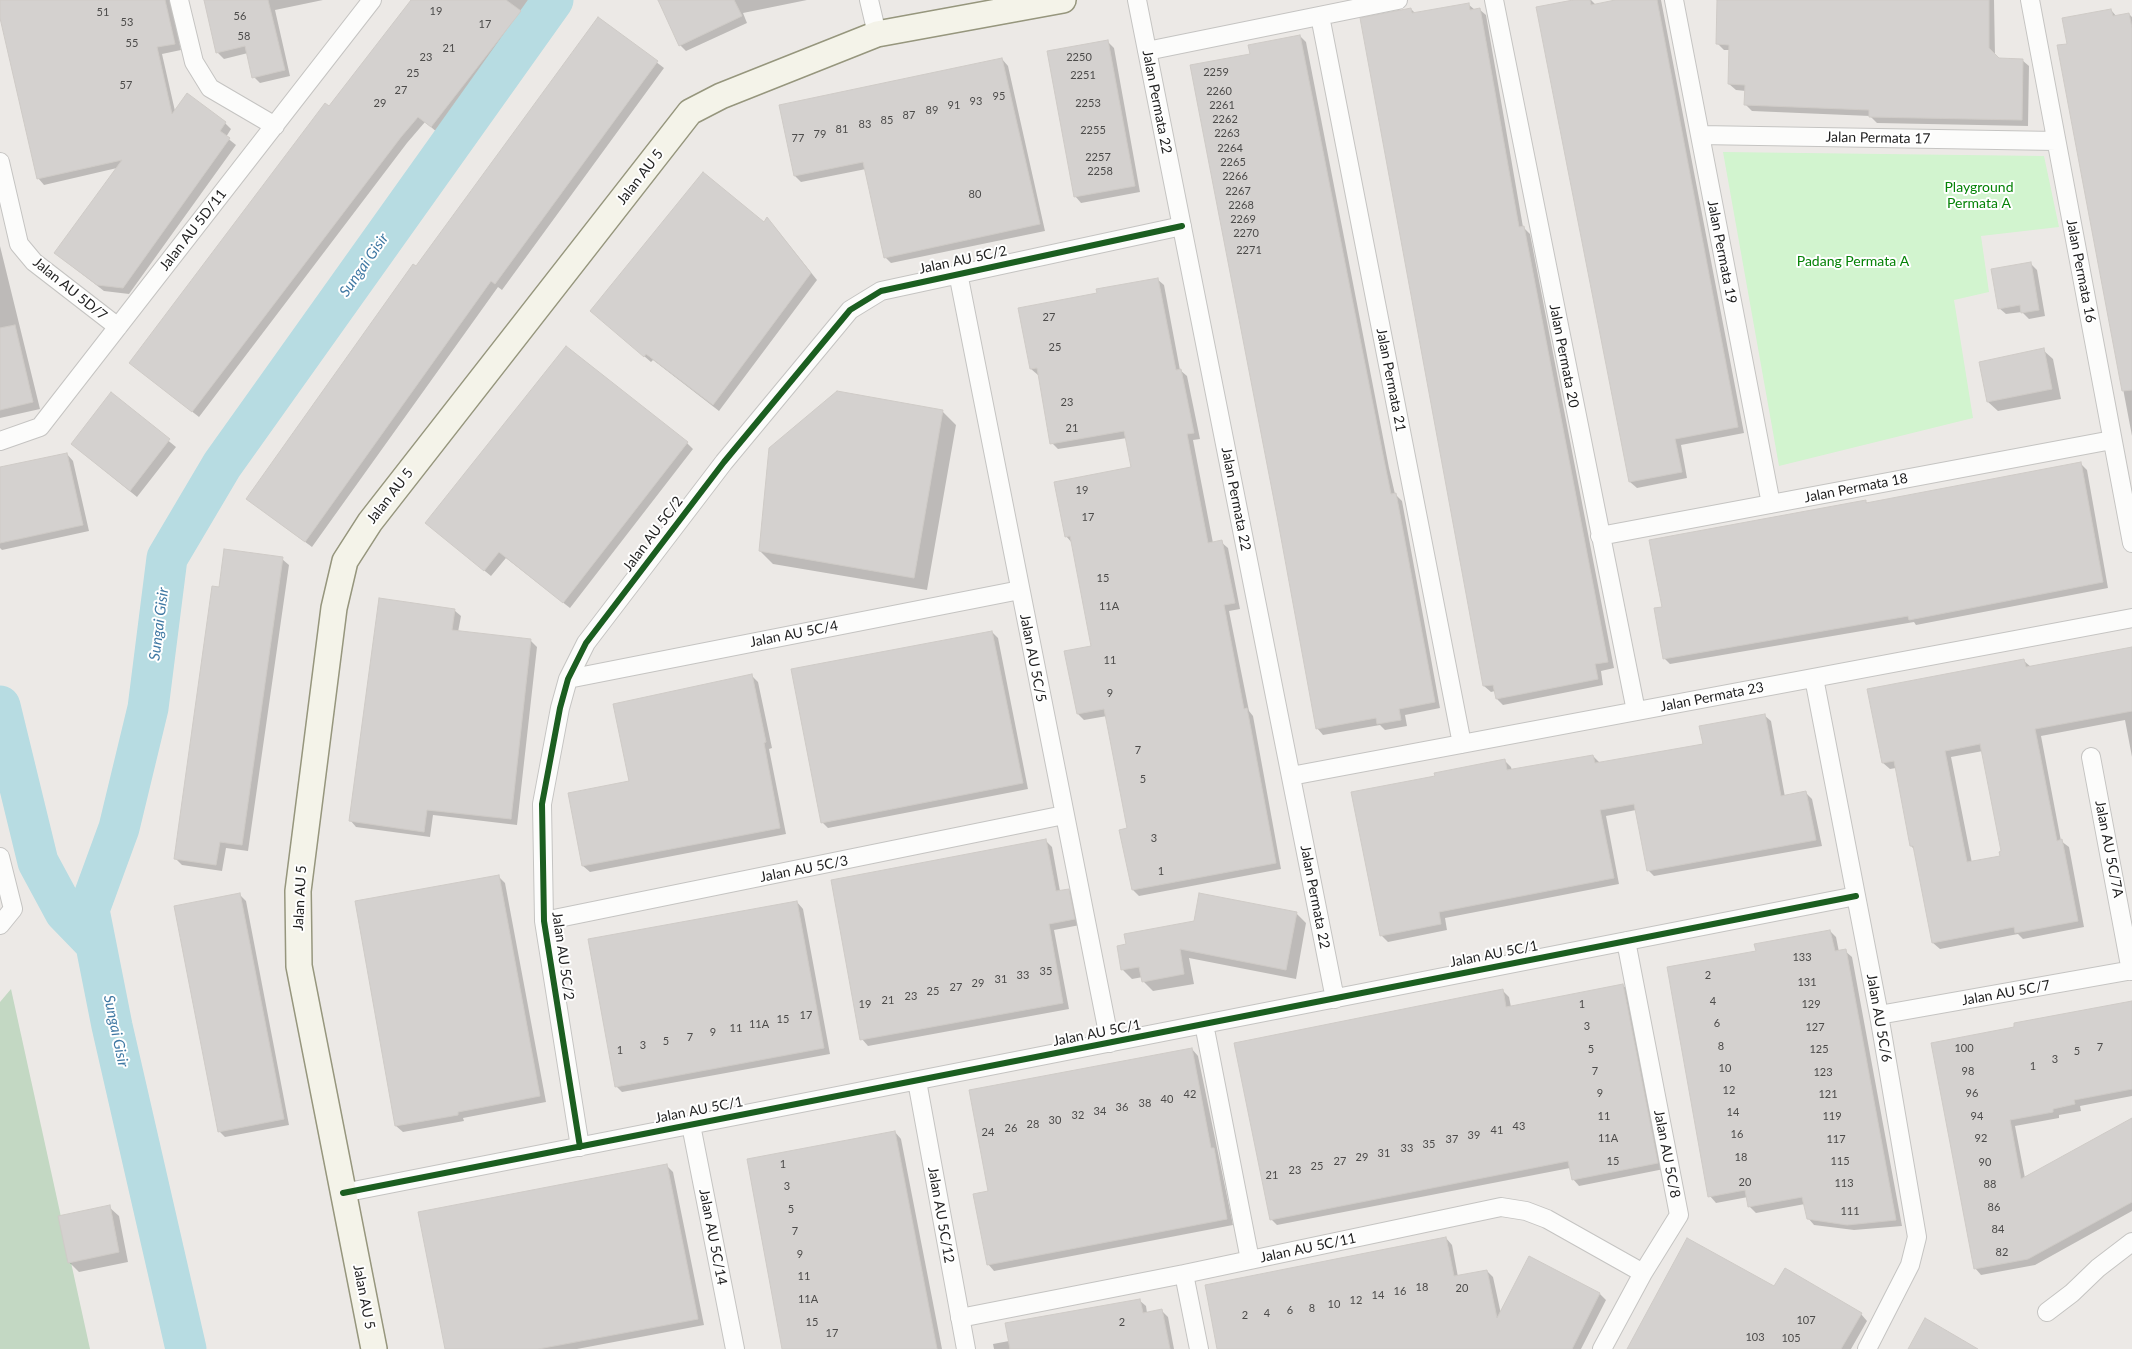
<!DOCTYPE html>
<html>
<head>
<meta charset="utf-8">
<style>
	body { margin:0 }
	canvas { display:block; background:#ece9e6 }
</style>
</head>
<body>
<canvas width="2132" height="1349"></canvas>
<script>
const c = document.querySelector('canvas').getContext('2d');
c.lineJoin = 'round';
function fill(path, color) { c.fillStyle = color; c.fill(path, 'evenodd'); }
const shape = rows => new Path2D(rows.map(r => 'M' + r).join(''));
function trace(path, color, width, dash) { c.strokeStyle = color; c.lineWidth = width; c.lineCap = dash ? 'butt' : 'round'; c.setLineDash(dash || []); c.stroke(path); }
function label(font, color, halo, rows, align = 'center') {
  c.font = font + ' Lato,sans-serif'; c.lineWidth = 4; c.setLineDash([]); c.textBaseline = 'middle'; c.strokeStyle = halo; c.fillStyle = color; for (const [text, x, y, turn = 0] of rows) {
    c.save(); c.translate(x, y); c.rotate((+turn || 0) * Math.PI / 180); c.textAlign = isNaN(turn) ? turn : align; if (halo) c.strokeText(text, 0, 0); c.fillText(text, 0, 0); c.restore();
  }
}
fill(shape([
	[11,989,90,1349,0,1349,0,1002]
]), '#c3d8c3');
fill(shape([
	[1723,152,2044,156,2059,227,1981,236,1989,292,1954,300,1973,418,1779,466]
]), '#d2f4cf');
fill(shape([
	[0,0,170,0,181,50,162,54,175,111,225,123,231,129,226,137,236,145,129,294,104,291,55,253,117,168,44,185,38,178,0,13],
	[205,0,323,0,275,10,290,76,260,83,254,77,248,53,224,59,218,53],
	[413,0,541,0,438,133,425,122,407,143,199,417,130,363],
	[659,0,807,0,743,13,747,23,686,51,680,45],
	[1580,0,1591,0,1596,5,1621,0,1661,0,1744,433,1681,445,1687,478,1637,488,1630,482],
	[1719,0,1994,0,1995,56,1999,59,2022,60,2029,66,2028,126,1877,123,1870,116,1752,111,1746,105,1746,91,1736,90,1729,84,1730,50,1724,50,1718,44],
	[1468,4,1475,10,1479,9,1486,15,1523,227,1530,234,1614,668,1601,671,1603,685,1503,705,1497,699,1495,691,1491,692,1484,686,1411,9,1415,13],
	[2111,10,2117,17,2129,14,2132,17,2132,436,2058,46,2068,45],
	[599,18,664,68,502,290,498,287,312,547,247,499],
	[1300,36,1306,42,1389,468,1395,494,1402,501,1440,708,1405,715,1407,726,1385,730,1380,725,1323,735,1317,728],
	[1107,41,1114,48,1140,192,1081,203,1075,196],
	[1002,59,1008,66,1045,231,891,263,885,257,866,169,801,182,795,176,780,106],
	[764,224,773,225,817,280,719,411,653,360,651,362,591,311],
	[0,246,40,409,0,418],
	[2030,263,2037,270,2045,316,2029,319,2022,312,2006,314,1999,308],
	[1157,279,1164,285,1180,370,1187,376,1200,439,1193,440,1213,543,1221,542,1228,548,1240,609,1229,611,1249,711,1253,716,1281,869,1139,896,1133,890,1121,831,1129,829,1107,716,1084,720,1078,714,1093,647,1072,543,1066,536,1132,468,1127,438,1058,449,1052,443,1040,375,1038,375,1031,369,1099,294],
	[2043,350,2053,359,2061,399,1998,411,1988,402],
	[111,394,176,447,137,497,72,444],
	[942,411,956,425,927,590,773,564,760,551],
	[687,443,693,449,570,608,506,558,491,576,426,523],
	[67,454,73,461,89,531,2,550,0,548,0,469],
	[2081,464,2087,470,2108,588,1916,625,1914,622,1670,664,1664,658,1663,608,1865,501,1868,504],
	[282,559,289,565,248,851,226,848,222,871,182,865,175,858,220,589],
	[454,610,461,616,458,632,530,640,537,647,517,825,433,815,430,837,356,827,350,820],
	[992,632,998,638,1028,789,828,828,822,822],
	[2132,648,2132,757,2125,720,2041,736,2061,841,2069,847,2084,927,2023,939,2018,934,1940,949,1933,943,1915,850,1911,846,1896,768,1890,769,1883,763,2024,661,2031,667],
	[1983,751,2003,852,2002,857,1972,863,1951,757],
	[752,676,758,682,772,748,769,749,786,834,590,872,583,866,631,782],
	[1764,715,1771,721,1785,797,1806,793,1812,799,1822,846,1654,876,1648,870,1636,810,1606,816,1619,884,1445,918,1447,930,1388,942,1381,935,1436,777,1504,760,1511,767,1512,771,1593,756,1600,763,1704,745],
	[1046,841,1052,847,1060,891,1068,890,1075,896,1080,925,1054,930,1069,1009,868,1046,862,1039],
	[498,876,505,883,546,1102,463,1118,464,1121,403,1132,396,1126],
	[240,895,246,901,289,1125,225,1137,219,1131],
	[797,902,803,909,830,1054,622,1092,616,1086],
	[1296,913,1306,923,1296,979,1189,958,1194,984,1153,991,1144,982,1143,977,1132,979,1123,970,1195,922],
	[1830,931,1836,937,1839,952,1845,951,1852,957,1902,1226,1854,1230,1814,1225,1808,1218,1805,1204,1756,1213,1749,1206,1748,1197,1716,1203,1710,1196,1757,952],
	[1623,985,1629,992,1664,1169,1579,1186,1573,1179,1570,1168,1277,1225,1271,1219,1502,990,1509,997,1511,1007],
	[2132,1003,2132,1096,2080,1106,2081,1111,2059,1115,2059,1118,2015,1126,2025,1178,2132,1120,2132,1211,2035,1265,1981,1275,1975,1268,2016,1028],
	[1192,1049,1198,1056,1233,1225,994,1271,988,1264,989,1192],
	[895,1132,901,1139,942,1349,783,1349],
	[666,1165,673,1172,704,1325,577,1349,446,1349],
	[109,1207,119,1216,128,1262,79,1272,69,1262],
	[1446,1238,1452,1245,1458,1277,1487,1271,1493,1277,1501,1314,1529,1258,1600,1294,1606,1300,1581,1349,1219,1349],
	[1774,1288,1861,1314,1867,1321,1851,1349,1629,1349],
	[1139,1300,1146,1306,1147,1313,1162,1311,1168,1317,1174,1349,994,1349,993,1344,1009,1341]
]), '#0003');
trace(shape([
	[0,706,38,862,65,912,95,943],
	[186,1349,112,1026,89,910,119,828,148,708,167,558,222,465,553,0]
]), '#b7dce2', 41);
const building = shape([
	[0,0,165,0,175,44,157,47,172,114,187,93,226,122,220,131,230,138,123,288,97,285,54,253,122,160,37,179,0,18,0,0],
	[204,0,268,0,285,70,252,78,245,46,216,53,204,0],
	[411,0,506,0,521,11,431,127,418,117,401,137,192,412,129,363,325,103,329,106,411,0],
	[658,0,734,0,742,16,679,46,658,0],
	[1573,0,1590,0,1591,5,1615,0,1657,0,1738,427,1675,439,1682,472,1629,482,1536,7,1573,0],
	[1717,0,1989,0,1989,48,1999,58,2023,59,2022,120,1869,117,1869,110,1744,105,1745,85,1728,84,1729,45,1716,44,1717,0],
	[1469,3,1470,10,1480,8,1519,227,1524,226,1608,662,1595,664,1598,679,1496,699,1493,685,1483,686,1360,18,1411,8,1412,13,1469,3],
	[2111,9,2113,16,2129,13,2132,28,2132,390,2122,391,2057,45,2067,44,2062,18,2111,9],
	[598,17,658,61,495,284,491,281,305,542,246,499,413,264,416,266,598,17],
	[1300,35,1384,460,1391,494,1396,493,1435,702,1399,709,1401,720,1377,724,1376,718,1316,729,1277,516,1190,65,1250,54,1248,45,1300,35],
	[1108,40,1135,186,1074,197,1047,51,1108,40],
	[1002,58,1040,224,884,258,863,162,794,176,779,105,1002,58],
	[703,172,764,222,767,217,811,273,713,405,646,354,644,357,590,311,703,172],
	[2031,262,2039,310,2021,313,2020,305,1998,309,1991,269,2031,262],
	[1158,278,1176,370,1181,369,1194,433,1187,434,1208,543,1222,540,1235,603,1224,605,1244,709,1247,708,1276,863,1132,890,1119,830,1127,828,1104,709,1077,714,1064,651,1091,646,1070,536,1065,537,1054,482,1131,467,1124,431,1050,444,1037,368,1030,369,1018,308,1097,293,1096,289,1158,278],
	[15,325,33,402,0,410,0,328,15,325],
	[566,346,688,442,563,603,499,552,484,571,425,523,566,346],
	[2044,348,2052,389,1987,402,1979,362,2044,348],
	[837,391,943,410,914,578,759,551,769,448,837,391],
	[111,392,170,439,130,491,71,444,111,392],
	[67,453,83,525,0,543,0,467,67,453],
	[2081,462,2103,582,1909,620,1908,616,1663,659,1654,608,1662,607,1649,540,1866,500,1866,503,2081,462],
	[224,549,283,557,242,845,220,842,216,865,174,859,212,586,219,587,224,549],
	[379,598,455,609,452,630,531,639,511,819,427,810,424,832,349,821,379,598],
	[992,631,1023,783,821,823,791,669,992,631],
	[2132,647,2132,711,2035,729,2057,841,2062,839,2078,921,2015,933,2014,927,1932,943,1913,846,1910,846,1894,761,1882,763,1867,689,2024,659,2026,667,2132,647],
	[1980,744,2001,851,1999,852,2000,856,1967,862,1945,751,1980,744],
	[752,674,766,742,764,743,780,828,582,866,568,793,629,781,613,704,752,674],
	[1765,714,1781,796,1806,791,1816,840,1647,871,1634,804,1600,810,1614,878,1439,912,1441,924,1380,936,1351,792,1435,776,1434,773,1505,759,1507,770,1593,755,1595,763,1703,744,1699,726,1765,714],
	[1046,839,1056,891,1069,889,1075,919,1049,924,1063,1003,860,1040,831,880,1046,839],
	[499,875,540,1096,458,1112,458,1115,395,1126,355,901,499,875],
	[240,893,284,1119,218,1132,174,906,240,893],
	[1199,893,1297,912,1286,970,1180,949,1184,974,1142,982,1139,967,1121,970,1117,946,1126,944,1124,934,1194,921,1199,893],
	[797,901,824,1048,615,1087,588,939,797,901],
	[1830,930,1835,951,1846,949,1896,1220,1847,1225,1807,1219,1802,1197,1748,1207,1745,1190,1708,1197,1667,967,1756,951,1754,944,1830,930],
	[1623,984,1658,1163,1572,1180,1568,1161,1270,1220,1234,1043,1503,989,1506,1007,1623,984],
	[2132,1001,2132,1089,2074,1100,2075,1104,2053,1109,2053,1112,2010,1120,2021,1179,2132,1118,2132,1202,2028,1259,1974,1269,1931,1043,2014,1027,2014,1023,2132,1001],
	[1192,1048,1211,1148,1214,1148,1227,1219,987,1265,973,1194,988,1191,969,1090,1192,1048],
	[895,1131,937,1349,782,1349,747,1159,895,1131],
	[667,1164,698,1319,538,1349,445,1349,418,1212,667,1164],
	[110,1205,119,1252,68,1263,58,1216,110,1205],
	[1446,1237,1454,1276,1487,1270,1497,1318,1529,1256,1600,1293,1572,1349,1217,1349,1205,1285,1446,1237],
	[1687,1238,1774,1286,1785,1268,1862,1313,1841,1349,1627,1349,1687,1238],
	[1140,1299,1143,1313,1162,1309,1170,1349,1010,1349,1005,1323,1140,1299],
	[1925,1318,1978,1349,1908,1349,1925,1318]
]);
fill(building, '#d4d1cf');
trace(building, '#cfcbc7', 1);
const street = shape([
	[179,0,194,62,210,88,275,126],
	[869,0,877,34],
	[1137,0,1335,999],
	[1494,0,1636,711],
	[1674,0,1771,504],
	[2030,0,2132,543],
	[1320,16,1462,744],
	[1147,51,1398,0],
	[1700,135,2056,141],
	[0,162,19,244,34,262,118,327],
	[958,273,1110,1043],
	[0,441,40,427,372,0],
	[1600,536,2112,440],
	[1814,678,1879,1015,1917,1237,1910,1265,1867,1349],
	[568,679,1020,590],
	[2091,757,2131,971],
	[1291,776,2132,618],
	[0,857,13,909,0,925],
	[544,921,1064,815],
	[1879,1015,2132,970],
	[1204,1024,1250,1260],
	[917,1081,966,1349],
	[691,1125,735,1349],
	[580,1147,544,921,542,804,560,708,568,679,586,643,724,462,850,310,881,291,1182,226],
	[343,1193,1856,896],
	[1184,1274,1199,1349],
	[2047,1312,2072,1293,2098,1268,2132,1242],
	[960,1318,1184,1274,1501,1207,1526,1211,1547,1219,1643,1273],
	[1602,1349,1643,1273,1679,1215,1626,941]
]);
const secondary = shape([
	[374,1349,299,966,298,891,334,608,345,561,370,522,690,112,721,96,877,34,1063,0]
]);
trace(street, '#c5c4c2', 20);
trace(secondary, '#96967d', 28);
trace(street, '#fcfcfb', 18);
trace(secondary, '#f4f3e9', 25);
trace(shape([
	[580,1147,544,921,542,804,560,708,568,679,586,643,724,462,850,310,881,291,1182,226],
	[343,1193,1856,896]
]), '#1b5e20', 6);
label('11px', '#4c4b4a', null, [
	["19",436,11],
	["51",103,12],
	["56",240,16],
	["53",127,22],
	["17",485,24],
	["58",244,36],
	["55",132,43],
	["21",449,48],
	["23",426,57],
	["2250",1079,57],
	["2259",1216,72],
	["25",413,73],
	["2251",1083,75],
	["57",126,85],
	["27",401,90],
	["2260",1219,91],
	["95",999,96],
	["93",976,101],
	["29",380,103],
	["2253",1088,103],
	["91",954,105],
	["2261",1222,105],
	["89",932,110],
	["87",909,115],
	["2262",1225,119],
	["85",887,120],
	["83",865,124],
	["81",842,129],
	["2255",1093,130],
	["2263",1227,133],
	["79",820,134],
	["77",798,138],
	["2264",1230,148],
	["2257",1098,157],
	["2265",1233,162],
	["2258",1100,171],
	["2266",1235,176],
	["2267",1238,191],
	["80",975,194],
	["2268",1241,205],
	["2269",1243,219],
	["2270",1246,233],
	["2271",1249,250],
	["27",1049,317],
	["25",1055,347],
	["23",1067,402],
	["21",1072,428],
	["19",1082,490],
	["17",1088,517],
	["15",1103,578],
	["11A",1109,606],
	["11",1110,660],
	["9",1110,693],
	["7",1138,750],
	["5",1143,779],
	["3",1154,838],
	["1",1161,871],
	["133",1802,957],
	["35",1046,971],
	["33",1023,975],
	["2",1708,975],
	["31",1001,979],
	["131",1807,982],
	["29",978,983],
	["27",956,987],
	["25",933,991],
	["23",911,996],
	["21",888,1000],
	["4",1713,1001],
	["19",865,1004],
	["1",1582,1004],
	["129",1811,1004],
	["17",806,1015],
	["15",783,1019],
	["6",1717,1023],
	["11A",759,1024],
	["3",1587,1026],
	["127",1815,1027],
	["11",736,1028],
	["9",713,1032],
	["7",690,1037],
	["5",666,1041],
	["3",643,1045],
	["8",1721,1046],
	["7",2100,1047],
	["100",1964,1048],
	["5",1591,1049],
	["125",1819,1049],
	["1",620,1050],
	["5",2077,1051],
	["3",2055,1059],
	["1",2033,1066],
	["10",1725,1068],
	["7",1595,1071],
	["98",1968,1071],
	["123",1823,1072],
	["12",1729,1090],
	["9",1600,1093],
	["96",1972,1093],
	["42",1190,1094],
	["121",1828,1094],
	["40",1167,1099],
	["38",1145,1103],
	["36",1122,1107],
	["34",1100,1111],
	["14",1733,1112],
	["32",1078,1115],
	["11",1604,1116],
	["119",1832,1116],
	["94",1977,1116],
	["30",1055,1120],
	["28",1033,1124],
	["43",1519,1126],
	["26",1011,1128],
	["41",1497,1130],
	["24",988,1132],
	["16",1737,1134],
	["39",1474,1135],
	["11A",1608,1138],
	["92",1981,1138],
	["37",1452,1139],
	["117",1836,1139],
	["35",1429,1144],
	["33",1407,1148],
	["31",1384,1153],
	["29",1362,1157],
	["18",1741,1157],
	["27",1340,1161],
	["15",1613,1161],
	["115",1840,1161],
	["90",1985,1162],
	["1",783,1164],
	["25",1317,1166],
	["23",1295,1170],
	["21",1272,1175],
	["20",1745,1182],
	["113",1844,1183],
	["88",1990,1184],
	["3",787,1186],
	["86",1994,1207],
	["5",791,1209],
	["111",1850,1211],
	["84",1998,1229],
	["7",795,1231],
	["82",2002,1252],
	["9",800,1254],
	["11",804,1276],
	["18",1422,1287],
	["20",1462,1288],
	["16",1400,1291],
	["14",1378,1295],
	["11A",808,1299],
	["12",1356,1300],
	["10",1334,1304],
	["8",1312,1308],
	["6",1290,1310],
	["4",1267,1313],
	["2",1245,1315],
	["107",1806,1320],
	["15",812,1322],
	["2",1122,1322],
	["17",832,1333],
	["103",1755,1337],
	["105",1791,1338]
]);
label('14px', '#1e1e1e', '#fff', [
	["Jalan Permata 22",1157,102,79],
	["Jalan Permata 17",1878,138,1],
	["Jalan AU 5",640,177,-52],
	["Jalan AU 5D/11",193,230,-52],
	["Jalan Permata 19",1722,252,79],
	["Jalan AU 5C/2",963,260,-12],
	["Jalan Permata 16",2081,271,79],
	["Jalan AU 5D/7",70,289,39],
	["Jalan Permata 20",1564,356,79],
	["Jalan Permata 21",1391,380,79],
	["Jalan Permata 18",1856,488,-11],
	["Jalan AU 5",390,496,-52],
	["Jalan Permata 22",1236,499,79],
	["Jalan AU 5C/2",653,534,-53],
	["Jalan AU 5C/4",794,634,-11],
	["Jalan AU 5C/5",1033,658,79],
	["Jalan Permata 23",1712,697,-11],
	["Jalan AU 5C/7A",2109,849,79],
	["Jalan AU 5C/3",804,869,-11],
	["Jalan Permata 22",1315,897,79],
	["Jalan AU 5",300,898,-87],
	["Jalan AU 5C/1",1494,954,-11],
	["Jalan AU 5C/2",563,956,82],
	["Jalan AU 5C/7",2006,993,-10],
	["Jalan AU 5C/6",1879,1018,80],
	["Jalan AU 5C/1",1097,1033,-11],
	["Jalan AU 5C/1",699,1110,-11],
	["Jalan AU 5C/8",1667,1154,79],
	["Jalan AU 5C/12",941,1215,80],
	["Jalan AU 5C/14",713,1237,79],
	["Jalan AU 5C/11",1308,1248,-12],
	["Jalan AU 5",364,1297,79]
]);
label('14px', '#058307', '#fff', [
	["Playground",1979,187],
	["Permata A",1979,203],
	["Padang Permata A",1853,261]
]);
label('italic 15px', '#3f78a3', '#fff', [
	["Sungai Gisir",364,265,-55],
	["Sungai Gisir",159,624,-83],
	["Sungai Gisir",116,1031,78]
]);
</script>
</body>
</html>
